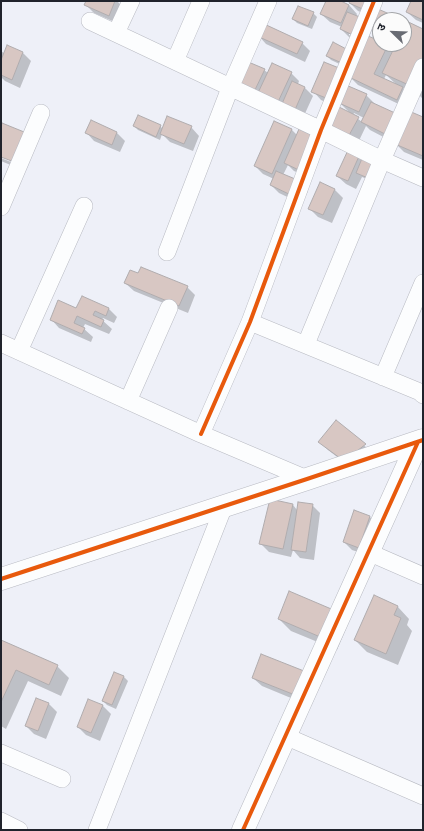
<!DOCTYPE html>
<html>
<head>
<meta charset="utf-8">
<style>
	body { margin:0 }
	#map { position:relative; width:424px; height:831px; overflow:hidden; background:#eef0f8; font-family:Roboto,"Noto Sans Devanagari",sans-serif }
	canvas { display:block }
	.frame { position:absolute; inset:0; border:2px solid #20232c; pointer-events:none }
	.north { position:absolute; left:372px; top:12px; width:40px; height:40px; box-sizing:border-box; background:#fbfbfb; border:1px solid #a3a5a8; border-radius:50%; rotate:293deg; font-size:11px; font-weight:700; line-height:16px; text-align:center; color:#20232c }
	.north::after { content:''; display:block; margin:auto; width:14px; height:18px; background:#686b73; clip-path:polygon(50% 0,100% 100%,50% 72%,0 100%) }
</style>
</head>
<body>
<div id="map">
<canvas width="424" height="831"></canvas>
<div class="frame"></div>
<div class="north">उ</div>
</div>
<script>
const c = document.querySelector('canvas').getContext('2d');
c.lineJoin = 'round';
function fill(path, color) { c.fillStyle = color; c.fill(path, 'evenodd'); }
const shape = rows => new Path2D(rows.map(r => 'M' + r).join(''));
function trace(path, color, width, dash) { c.strokeStyle = color; c.lineWidth = width; c.lineCap = dash ? 'butt' : 'round'; c.setLineDash(dash || []); c.stroke(path); }
fill(shape([
	[87,1,117,1,124,8,117,23,94,13,86,5],
	[323,1,338,1,349,5,357,14,356,16,375,18,358,11,350,3,351,1,382,1,378,11,393,17,396,20,380,20,380,35,372,30,369,37,380,42,380,44,387,45,393,52,397,44,404,44,404,21,423,30,423,99,420,96,403,88,410,96,405,107,358,85,352,79,348,87,366,95,374,103,393,142,370,130,366,126,356,147,337,137,350,113,341,104,339,108,321,100,313,91,343,71,365,44,349,37,341,29,342,27,330,22,321,14,326,3],
	[349,32,362,40,349,35],
	[386,75,396,84,384,79],
	[354,113,364,118,362,122,353,115],
	[412,1,423,1,423,23,416,20,407,12],
	[313,13,317,17,312,29,297,23,293,19],
	[258,35,302,43,310,51,305,62,266,44],
	[333,44,348,68,331,60,327,56],
	[8,46,23,53,31,61,20,88,5,81,1,77,1,51,5,54],
	[264,70,268,73,291,73,299,81,298,84,305,88,313,96,302,120,245,94],
	[423,118,423,160,404,152,396,144],
	[91,121,117,133,125,141,120,152,94,141,86,132],
	[275,122,292,130,298,136,316,138,324,146,310,178,294,171,288,165,283,175,299,182,308,191,302,204,279,193,271,185,274,179,263,174,255,166],
	[3,124,29,135,37,143,25,171,1,161,1,158,21,166,22,164,1,155,1,129],
	[134,126,160,126,163,129,191,127,199,136,193,151,170,142,162,134,160,140,138,130],
	[350,150,374,162,372,181,362,177,356,189,346,184,337,176],
	[335,190,343,198,332,223,318,217,309,208],
	[125,283,187,287,195,295,188,313,134,291],
	[83,297,109,309,117,317,114,323,103,318,102,320,112,329,109,334,85,324,83,328,93,337,91,342,59,328,51,319,77,310],
	[336,422,373,453,353,469,328,450,320,442],
	[271,500,293,505,297,510,312,505,320,513,314,560,300,558,293,550,291,557,269,552,261,544],
	[369,516,378,525,367,555,352,550,344,542],
	[398,607,409,619,407,625,412,631,398,665,367,652,355,640],
	[279,619,348,624,337,650,291,631],
	[1,641,57,666,69,678,61,696,28,681,6,729,1,726],
	[262,656,303,703,262,686,253,678],
	[114,673,124,677,128,681,116,709,107,705,103,701],
	[37,699,49,704,57,712,46,739,34,734,26,726],
	[89,700,103,706,111,714,100,741,86,735,78,727]
]), '#0003');
const building = shape([
	[86,1,115,1,109,16,84,5,86,1],
	[326,1,341,1,349,5,341,23,320,14,326,1],
	[350,1,371,1,367,11,349,3,350,1],
	[411,1,423,1,423,20,406,12,411,1],
	[298,6,314,12,308,26,292,19,298,6],
	[378,9,394,16,392,20,380,20,380,33,370,28,378,9],
	[347,12,365,19,357,37,340,29,347,12],
	[398,17,423,29,423,59,411,86,382,73,396,44,404,44,404,20,397,20,398,17],
	[262,23,303,42,297,54,257,36,262,23],
	[368,36,380,41,380,44,388,45,374,74,403,87,397,100,349,77,368,36],
	[333,42,350,51,344,64,326,56,333,42],
	[7,45,23,52,12,80,1,75,1,60,7,45],
	[246,61,265,69,253,94,235,86,246,61],
	[324,62,344,70,331,100,311,92,324,62],
	[272,63,292,72,277,104,257,95,272,63],
	[292,81,305,87,294,112,281,106,292,81],
	[346,85,367,94,359,112,339,103,346,85],
	[371,102,395,113,385,134,361,122,371,102],
	[339,107,359,117,347,139,327,129,339,107],
	[409,111,423,117,423,156,395,144,409,111],
	[138,115,161,125,156,137,133,126,138,115],
	[167,116,192,126,184,144,160,134,167,116],
	[91,120,117,132,112,145,85,133,91,120],
	[274,121,292,129,272,174,254,166,274,121],
	[2,123,29,134,17,163,1,157,1,127,2,123],
	[299,129,316,137,301,171,284,163,299,129],
	[349,148,360,154,348,181,336,176,349,148],
	[363,156,375,161,368,178,356,173,363,156],
	[276,171,300,181,293,196,270,185,276,171],
	[320,182,335,189,323,215,308,209,320,182],
	[141,267,188,286,179,306,124,283,130,270,138,273,141,267],
	[82,296,109,308,106,316,95,311,93,315,104,320,101,327,77,316,74,323,85,328,82,334,50,320,58,300,76,308,82,296],
	[336,420,366,444,344,461,318,442,336,420],
	[270,499,293,504,283,549,259,544,270,499],
	[298,502,313,504,306,552,291,550,298,502],
	[354,510,370,516,359,548,343,542,354,510],
	[289,591,336,611,325,639,278,619,289,591],
	[374,595,398,606,394,615,401,618,386,654,354,640,374,595],
	[1,640,58,665,49,685,16,670,1,702,1,640],
	[261,654,304,671,295,695,252,678,261,654],
	[114,672,124,676,112,705,102,701,114,672],
	[36,698,49,703,38,731,25,726,36,698],
	[88,699,103,705,91,733,77,727,88,699]
]);
fill(building, '#d8c7c3');
trace(building, '#b0acae', 1);
const minor = shape([
	[90,21,321,130,382,160,423,178],
	[116,33,131,1],
	[175,61,201,1],
	[1,207,41,113],
	[167,252,230,88,268,1],
	[250,322,420,392,423,395],
	[1,343,201,434,307,479],
	[306,344,382,160,423,67],
	[19,351,84,206],
	[383,377,423,283],
	[128,401,169,308],
	[201,434,250,322,321,130,374,1],
	[368,552,423,576],
	[285,736,423,796],
	[1,753,62,779],
	[1,821,19,830],
	[97,830,224,506]
]);
const tertiary = shape([
	[1,579,307,479,423,440],
	[243,830,418,442]
]);
trace(minor, '#b8bac2', 18);
trace(tertiary, '#b8bac2', 23);
trace(minor, '#fcfdfe', 17);
trace(tertiary, '#fcfdfe', 22);
trace(shape([
	[201,434,250,322,321,130,374,1],
	[1,579,307,479,423,440],
	[243,830,418,442]
]), '#e8590c', 4);
</script>
</body>
</html>
